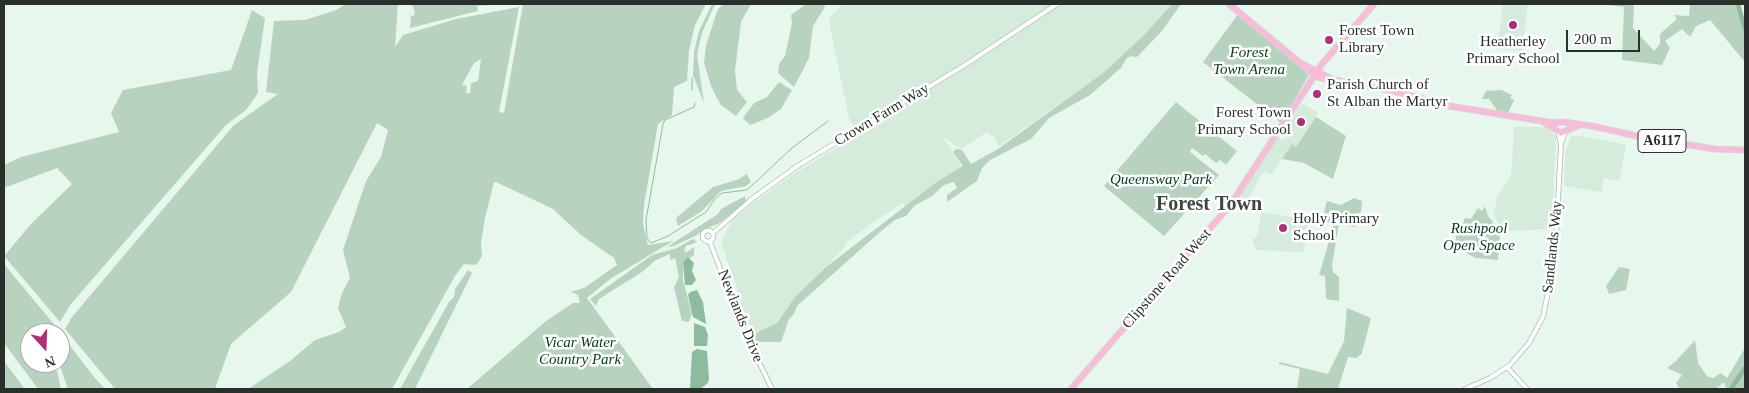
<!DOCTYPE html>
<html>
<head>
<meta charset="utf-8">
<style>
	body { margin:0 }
	#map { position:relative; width:1749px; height:393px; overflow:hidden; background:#e8f7ed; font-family:"Times New Roman",serif }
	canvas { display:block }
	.frame { position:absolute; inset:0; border:5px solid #292f2b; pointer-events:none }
	.north { position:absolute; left:20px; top:323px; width:50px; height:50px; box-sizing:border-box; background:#fff; border:1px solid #a9acaa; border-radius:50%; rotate:160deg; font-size:14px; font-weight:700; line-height:20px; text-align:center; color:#292f2b }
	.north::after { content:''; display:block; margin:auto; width:18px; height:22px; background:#b02e79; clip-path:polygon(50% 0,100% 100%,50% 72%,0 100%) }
	.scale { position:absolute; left:1566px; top:30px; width:74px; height:22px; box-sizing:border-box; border:2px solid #292f2b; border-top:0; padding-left:6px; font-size:15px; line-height:18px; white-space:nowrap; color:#292f2b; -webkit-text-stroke:4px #fff; paint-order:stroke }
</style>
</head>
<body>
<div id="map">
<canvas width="1749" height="393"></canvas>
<div class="frame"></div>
<div class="north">N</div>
<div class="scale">200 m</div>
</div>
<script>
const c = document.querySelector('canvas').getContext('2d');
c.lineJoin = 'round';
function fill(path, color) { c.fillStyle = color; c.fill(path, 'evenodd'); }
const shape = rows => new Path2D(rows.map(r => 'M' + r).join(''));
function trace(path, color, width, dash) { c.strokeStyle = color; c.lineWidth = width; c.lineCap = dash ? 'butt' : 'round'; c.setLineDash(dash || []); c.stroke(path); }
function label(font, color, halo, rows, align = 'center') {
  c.font = font + ' "Times New Roman",serif'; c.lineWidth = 5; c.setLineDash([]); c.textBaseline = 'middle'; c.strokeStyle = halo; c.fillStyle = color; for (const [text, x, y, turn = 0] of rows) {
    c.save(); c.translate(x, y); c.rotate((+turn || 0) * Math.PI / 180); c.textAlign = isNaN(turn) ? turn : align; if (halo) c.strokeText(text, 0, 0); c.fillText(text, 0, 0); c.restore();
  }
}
fill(shape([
	[843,4,1172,4,1144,35,1103,73,998,147,996,139,987,132,961,149,942,136,962,167,906,206,903,203,875,221,845,243,845,247,795,297,777,323,754,334,740,309,737,288,721,242,732,221,751,205,792,175,857,135,849,118,829,22,829,18],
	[1503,4,1528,4,1522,51,1497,49],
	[1302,103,1317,112,1316,117,1296,147,1292,145,1271,175,1264,171,1247,200,1239,195,1278,137,1283,140,1285,136,1281,133],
	[1517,127,1545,127,1556,136,1552,229,1508,231,1499,224,1493,212,1495,212,1496,199,1511,176,1514,128],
	[1571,136,1582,136,1626,145,1619,181,1604,178,1601,192,1564,186,1565,154],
	[1262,212,1309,220,1304,252,1256,250,1252,240,1257,236]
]), '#d5ebdc');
fill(shape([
	[346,4,398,4,395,47,403,35,456,19,519,7,499,112,504,113,523,4,706,4,695,25,689,51,687,81,674,87,672,115,658,124,644,205,643,224,648,245,673,241,610,279,587,298,653,389,467,389,546,321,573,303,580,303,578,295,571,292,584,288,617,265,614,258,581,235,553,209,496,182,494,182,485,218,481,244,482,256,476,265,464,264,455,276,392,389,248,389,290,361,315,340,339,332,346,327,338,308,342,293,350,278,343,250,366,181,381,157,388,130,377,123,291,292,231,344,215,389,115,389,65,329,72,317,234,125,278,94,266,92,274,21,305,20,336,10],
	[481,59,478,81,471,83,470,93,466,93,467,86,462,85,474,63],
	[409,4,503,4,477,6,478,11,410,28,411,16,415,15,413,6],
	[712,4,715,4,702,33,697,54,704,103,693,75,694,52,699,31],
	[724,4,751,4,741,22,735,71,737,90,747,102,736,116,721,105,717,98,711,86,704,63,706,45,718,9],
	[806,4,823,4,825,7,813,26,809,58,794,87,778,73,779,64,785,56,792,23,791,15],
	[1172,4,1181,4,1162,31,1137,57,1131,56,1126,59,1121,68,1090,95,1049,118,1031,139,990,160,982,168,977,181,947,202,947,195,957,188,954,182,944,185,932,196,914,206,906,216,895,220,880,232,797,306,794,314,789,319,781,342,755,342,754,334,777,323,795,297,826,267,938,181,963,166,953,152,956,149,962,150,971,164,998,149,1103,73,1144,35],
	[1596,4,1634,4,1633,28,1654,51,1660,44,1660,34,1677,19,1674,15,1689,16,1690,4,1739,4,1745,22,1745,62,1710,20,1696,26,1690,37,1682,29,1665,41,1670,48,1662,65,1622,60,1624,7],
	[252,10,265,18,257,73,258,93,246,110,226,125,71,304,60,322,4,256,31,224,72,184,57,168,4,188,4,165,21,157,119,132,111,113,123,90,231,70],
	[1238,14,1309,75,1281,123,1203,62],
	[779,82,792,90,781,109,768,118,750,125,743,118,754,103,767,97],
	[1501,90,1512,95,1510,98,1514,100,1508,113,1498,112,1489,99,1482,99,1486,91],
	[1176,102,1237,151,1226,165,1220,160,1216,163,1205,154,1203,156,1192,148,1190,152,1219,175,1164,236,1104,186],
	[1316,117,1346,136,1333,179,1304,163,1282,159,1292,144,1296,147],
	[747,174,751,182,746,186,721,191,702,211,678,226,676,218,713,187,737,180],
	[745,196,746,202,718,224,705,229,697,235,674,246,667,247,718,214,721,209],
	[1354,198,1362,201,1361,212,1357,214,1355,227,1339,224,1332,265,1333,272,1339,277,1339,301,1326,299,1325,276,1319,275,1334,224,1322,221,1327,201,1341,205],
	[1485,206,1488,216,1500,231,1498,260,1475,258,1455,246,1457,228,1461,229,1465,218,1471,219,1478,208,1482,211],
	[693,239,697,242,686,246,684,251,687,252,694,247,694,255,683,262,683,280,692,314,689,322,682,321,674,287,679,277,675,258,670,260,670,254,656,260,642,272,599,299,596,306,590,299,652,255,677,248],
	[4,264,58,329,56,333,30,333,30,363,55,363,61,389,38,389,4,343],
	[1619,267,1630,269,1626,290,1609,294,1606,286],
	[468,270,472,273,415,389,400,389,449,302,454,297,455,289],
	[1347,308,1371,318,1362,353,1357,358,1348,357,1338,389,1297,389,1300,369,1279,364,1279,362,1328,374,1344,341],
	[64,338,95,378,105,389,68,389,59,363],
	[1695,340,1698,363,1707,376,1713,378,1721,373,1727,378,1745,348,1745,367,1732,388,1745,369,1745,389,1726,389,1724,382,1716,389,1680,389,1676,383,1682,375,1667,368,1676,361],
	[4,361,25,389,4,389]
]), '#b7d3c0');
fill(shape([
	[688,257,694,263,692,271,696,280,692,285,685,285,683,262],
	[697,290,703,302,706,324,693,317,688,295,690,292],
	[694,323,705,327,708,335,707,346,694,346],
	[697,349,707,351,709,378,708,383,700,389,690,389,692,352]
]), '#8cbb9e');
trace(shape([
	[692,90,692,78],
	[695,103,694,107,665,120,663,124,646,220,647,238,651,243,668,236,706,212,714,200,722,193,747,190,792,148,828,121]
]), '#8cbb9e', 1);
trace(shape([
	[1738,4,1745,29],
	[1731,389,1745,368]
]), '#8cbb9e', 4.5);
const minor = shape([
	[1561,144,1565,132],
	'702.5 236a5.5 5.5 0 1 1 11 0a5.5 5.5 0 1 1-11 0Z',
	[713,233,753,198,799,165,965,65,1057,4],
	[710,242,744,331,772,389],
	[1507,367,1527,389],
	[1465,389,1490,378,1510,365,1529,343,1543,317,1555,258,1561,144,1558,132]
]);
const major = shape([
	[1229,4,1317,77,1333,80],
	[1303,64,1334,80,1393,91,1449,106,1554,123,1563,122,1592,126,1650,139,1715,149,1745,150],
	[1545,123,1561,133,1579,125],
	[1071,389,1231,204,1322,64,1374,4]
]);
trace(minor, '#acbab0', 5.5);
trace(major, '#d4d5d5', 7);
trace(minor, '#fff', 4);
trace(major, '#fabbda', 5);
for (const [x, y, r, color] of [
	[1513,25,5,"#b02e79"],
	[1329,40,5,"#b02e79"],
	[1317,94,5,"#b02e79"],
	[1301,122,5,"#b02e79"],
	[1283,228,5,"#b02e79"]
]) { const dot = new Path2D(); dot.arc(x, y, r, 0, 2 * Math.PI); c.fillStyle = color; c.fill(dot); trace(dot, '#fff', 2); }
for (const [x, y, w] of [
	[1662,141,48]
]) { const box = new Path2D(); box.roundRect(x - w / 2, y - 11.5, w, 23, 4); c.fillStyle = '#fff'; c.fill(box); trace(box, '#292f2b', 1); }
label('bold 14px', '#292f2b', null, [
	["A6117",1662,141]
]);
label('15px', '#292f2b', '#fff', [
	["Forest Town",1339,31],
	["Library",1339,48],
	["Heatherley",1513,42,"center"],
	["Primary School",1513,59,"center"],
	["Parish Church of",1327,85],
	["St Alban the Martyr",1327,102],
	["Forest Town",1291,113,"right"],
	["Primary School",1291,130,"right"],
	["Holly Primary",1293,219],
	["School",1293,236]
], 'left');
label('italic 15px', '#003b1f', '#fff', [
	["Forest",1249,53],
	["Town Arena",1249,70],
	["Queensway Park",1161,180],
	["Rushpool",1479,229],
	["Open Space",1479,246],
	["Vicar Water",580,343],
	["Country Park",580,360]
]);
label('15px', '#292f2b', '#fff', [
	["Crown Farm Way",882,115,-31],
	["Sandlands Way",1553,247,-84],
	["Clipstone Road West",1167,279,-49],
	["Newlands Drive",740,316,68]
]);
label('bold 20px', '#3c4841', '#fff', [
	["Forest Town",1209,205]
]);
</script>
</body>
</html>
